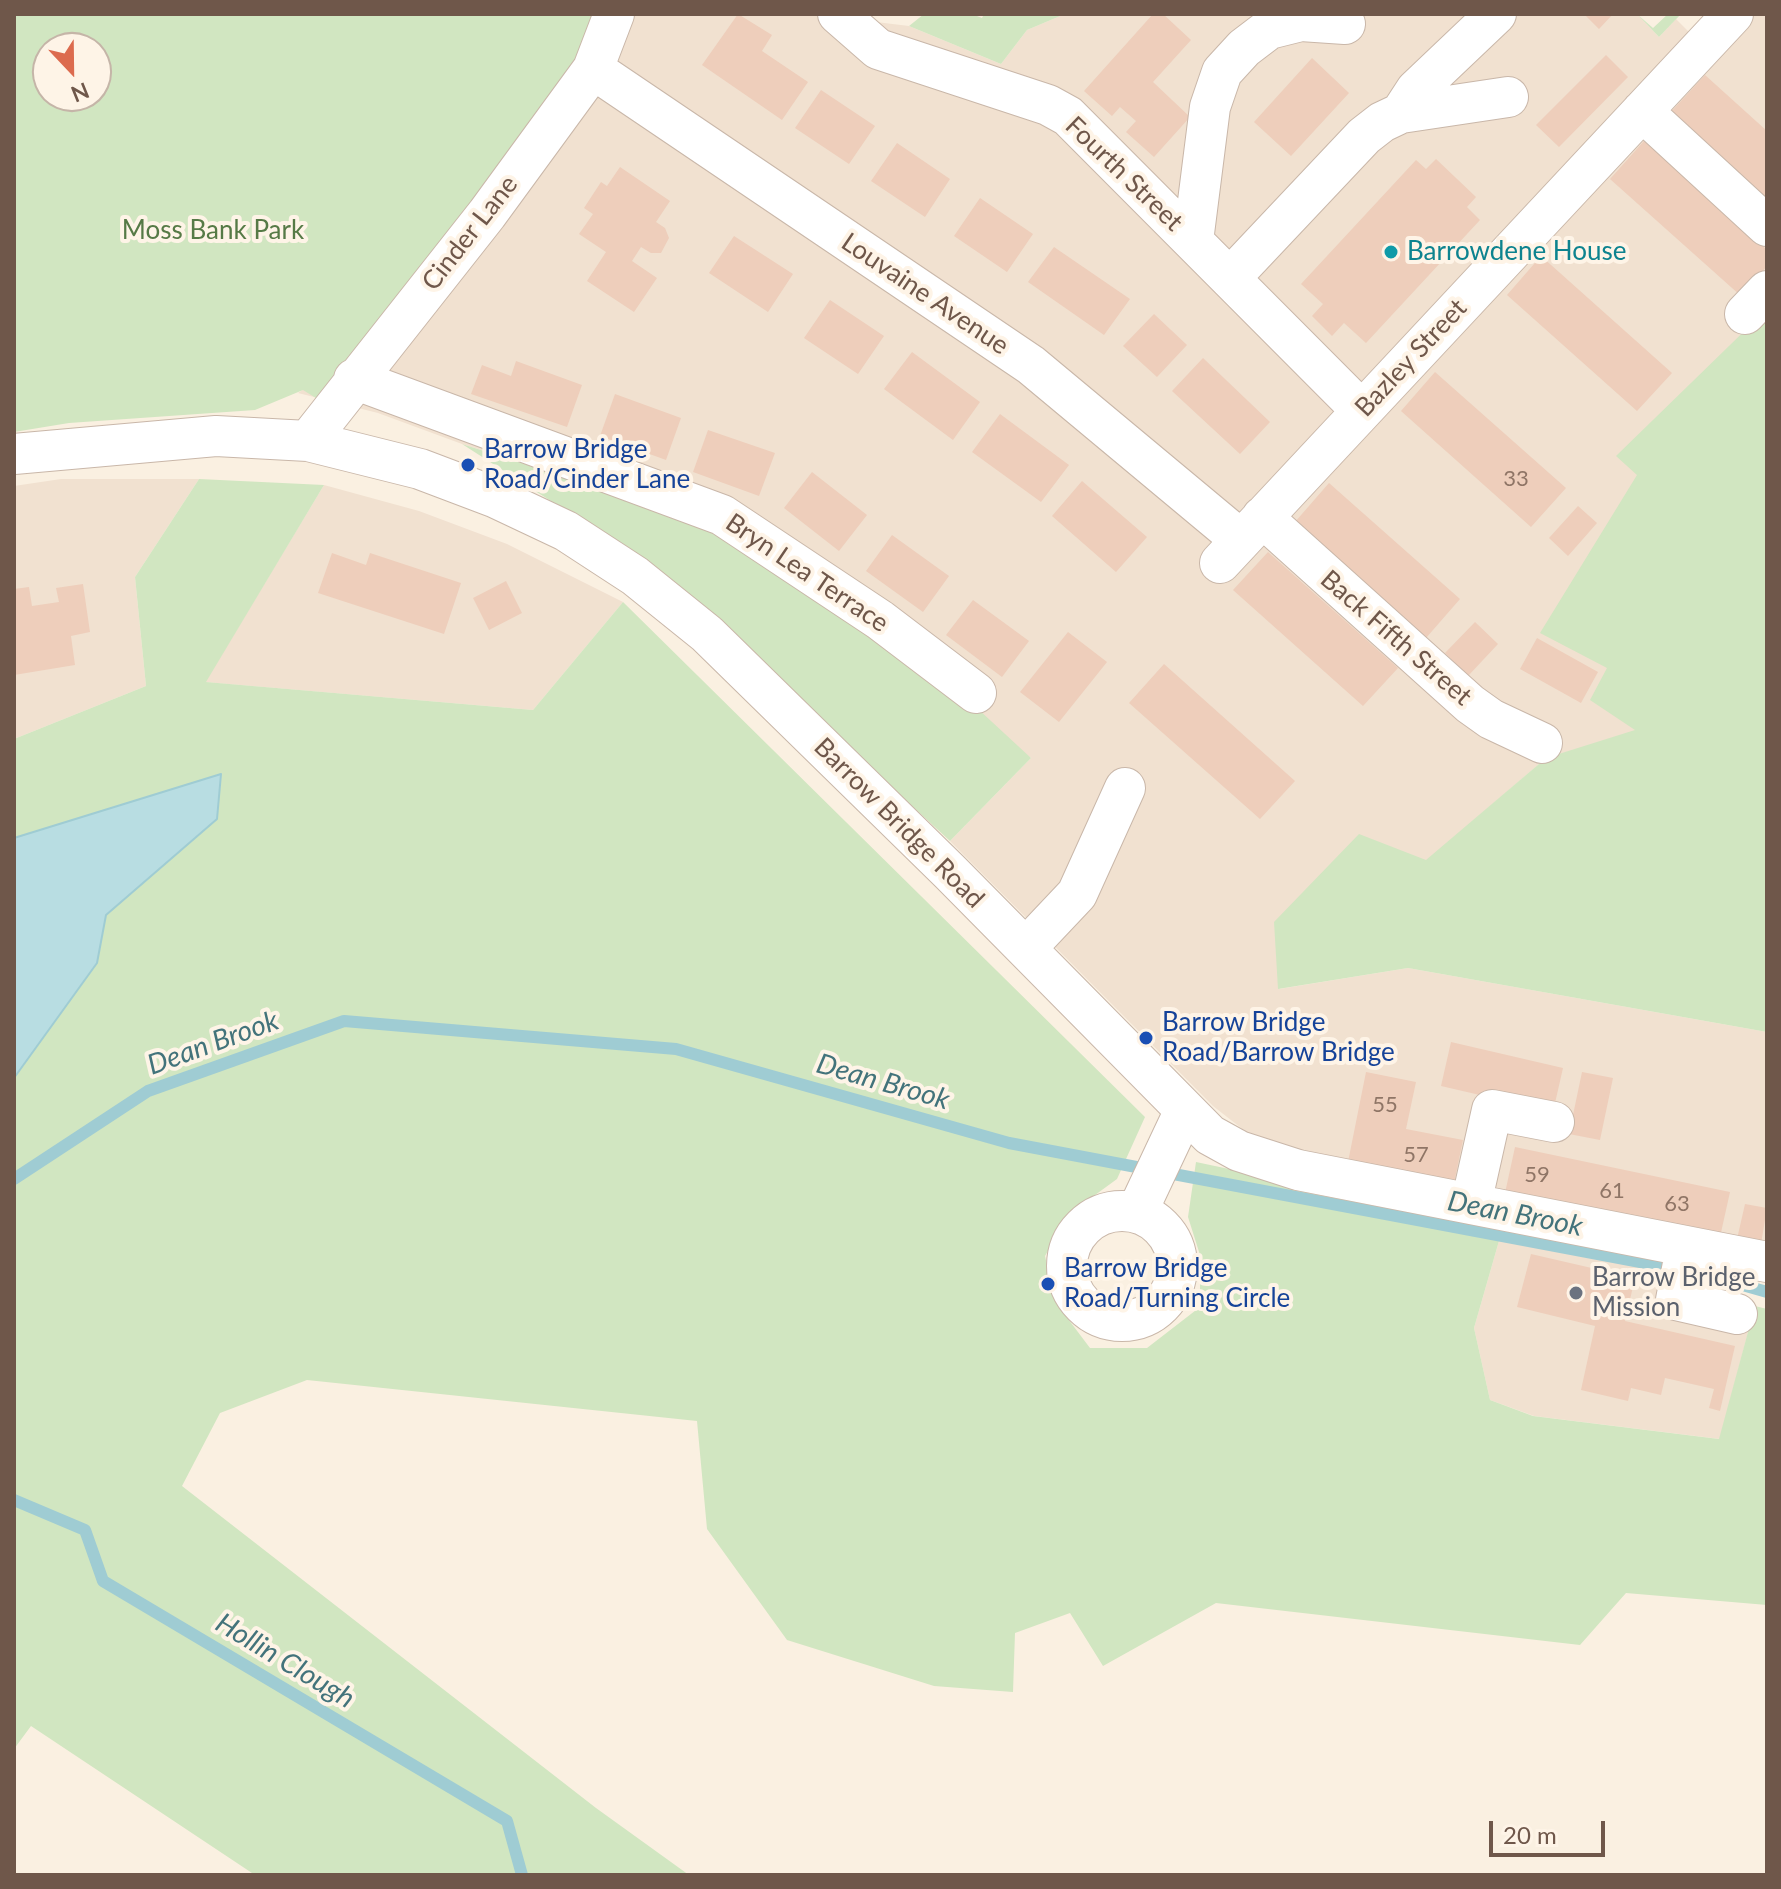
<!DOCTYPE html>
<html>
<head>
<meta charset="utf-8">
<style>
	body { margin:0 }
	#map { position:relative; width:1781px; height:1889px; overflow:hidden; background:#faf0e1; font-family:Lato,sans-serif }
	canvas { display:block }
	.frame { position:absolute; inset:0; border:16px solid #6f574a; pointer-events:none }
	.north { position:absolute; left:32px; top:32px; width:80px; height:80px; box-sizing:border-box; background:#fef4e7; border:2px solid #c5b5a8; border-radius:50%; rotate:158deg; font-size:22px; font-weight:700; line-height:32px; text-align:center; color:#6f574a }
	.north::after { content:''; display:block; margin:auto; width:28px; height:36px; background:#dc6b4e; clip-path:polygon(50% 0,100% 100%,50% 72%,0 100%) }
	.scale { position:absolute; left:1489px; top:1821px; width:116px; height:36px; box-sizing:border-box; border:4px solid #6f574a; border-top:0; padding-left:10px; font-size:24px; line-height:28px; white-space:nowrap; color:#6f574a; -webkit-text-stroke:6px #fef4e7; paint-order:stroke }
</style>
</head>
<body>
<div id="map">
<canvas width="1781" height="1889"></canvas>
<div class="frame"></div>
<div class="north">N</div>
<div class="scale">20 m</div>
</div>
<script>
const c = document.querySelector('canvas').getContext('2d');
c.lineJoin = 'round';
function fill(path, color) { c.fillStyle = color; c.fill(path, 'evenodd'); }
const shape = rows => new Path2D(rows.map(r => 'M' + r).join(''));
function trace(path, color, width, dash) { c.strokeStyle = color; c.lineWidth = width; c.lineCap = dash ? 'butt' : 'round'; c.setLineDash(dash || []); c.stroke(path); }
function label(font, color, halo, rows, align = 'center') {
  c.font = font + ' Lato,sans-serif'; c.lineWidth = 8; c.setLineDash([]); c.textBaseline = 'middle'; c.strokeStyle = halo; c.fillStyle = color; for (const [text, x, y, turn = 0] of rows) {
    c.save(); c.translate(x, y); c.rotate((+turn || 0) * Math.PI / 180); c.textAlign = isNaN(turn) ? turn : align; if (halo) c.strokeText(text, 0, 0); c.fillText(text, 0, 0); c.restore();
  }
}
fill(shape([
	[597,14,863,14,868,21,909,26,1001,64,1027,30,1065,14,1464,14,1492,40,1515,14,1637,14,1659,37,1676,19,1691,34,1713,14,1767,14,1767,842,1546,758,1279,989,1408,968,1767,1032,1767,1254,1275,1147,1245,1131,1213,1106,950,841,1031,758,638,500,462,444,378,413,298,393,333,369],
	[61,479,199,479,135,577,146,686,14,739,14,486],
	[324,485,419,511,507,544,623,602,533,710,205,682],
	[1503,1227,1691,1263,1686,1292,1755,1306,1720,1439,1534,1416,1490,1400,1474,1328]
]), '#f1e1d0');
fill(shape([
	[14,14,610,14,332,408,303,390,255,410,69,423,14,432],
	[48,48,96,48,96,96,48,96],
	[924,14,972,14,982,18,984,14,1065,14,1027,30,1001,64,909,26],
	[1637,14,1653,28,1668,14,1681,14,1659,37],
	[1767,309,1767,1032,1408,968,1278,989,1274,922,1359,834,1426,860,1546,758,1635,730,1590,700,1607,668,1540,633,1637,475,1616,456],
	[462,444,638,500,773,561,978,709,1031,758,950,841,652,566],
	[199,479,324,485,206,682,533,710,623,602,1145,1117,1117,1179,1069,1214,1045,1256,1056,1303,1090,1348,1147,1348,1200,1307,1200,1255,1188,1217,1196,1162,1503,1227,1474,1328,1490,1400,1533,1416,1719,1439,1755,1306,1767,1309,1767,1605,1626,1593,1580,1645,1216,1603,1103,1666,1070,1613,1015,1633,1013,1692,934,1686,787,1640,707,1529,697,1421,307,1380,220,1413,182,1486,596,1808,689,1875,255,1875,31,1726,14,1749,14,1078,97,963,106,915,217,819,221,774,14,838,14,739,146,686,135,577]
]), '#d1e6c1');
const water = shape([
	[221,774,217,819,106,915,97,963,14,1078,14,838,221,774]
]);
fill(water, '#b8dde2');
trace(water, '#9fccd3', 2);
trace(shape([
	[14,1179,148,1091,344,1021,676,1049,1009,1143,1704,1274,1767,1292],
	[14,1500,85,1530,103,1581,507,1821,522,1875]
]), '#9fccd3', 12);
fill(shape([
	[738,14,772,35,762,51,808,82,782,120,702,65],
	[1153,14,1163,14,1191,40,1153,82,1190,117,1154,157,1126,132,1136,121,1120,107,1112,116,1084,91],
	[1584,14,1613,14,1599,29],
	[1606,55,1628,77,1559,147,1536,125],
	[1312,58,1349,93,1291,156,1254,122],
	[1705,75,1767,131,1767,200,1670,113],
	[821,90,875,126,849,164,795,128],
	[1644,141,1767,250,1767,266,1741,296,1610,179],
	[897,143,950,179,925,217,871,181],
	[1436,159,1476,197,1467,207,1480,220,1366,343,1344,323,1332,336,1312,316,1323,304,1301,284,1416,160,1426,169],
	[620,167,670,201,656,222,665,228,669,238,661,253,651,253,641,247,632,261,657,278,634,312,587,281,606,252,579,234,593,214,584,208,601,182,607,186],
	[980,198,1033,234,1007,272,954,236],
	[734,236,793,274,768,312,709,273],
	[1054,247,1130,299,1104,335,1028,282],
	[1541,256,1672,373,1637,411,1507,295],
	[830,300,884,336,858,374,804,338],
	[1154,314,1187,345,1157,377,1123,346],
	[912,352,980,402,953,440,884,389],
	[1203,358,1270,422,1240,454,1172,391],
	[516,361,582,385,567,427,471,394,482,365,511,376],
	[1435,372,1566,488,1531,527,1401,411],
	[615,394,681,418,666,460,600,436],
	[1000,414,1069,465,1041,502,972,452],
	[708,430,775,453,759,496,693,472],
	[812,472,867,515,839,551,784,508],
	[1082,481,1147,537,1116,572,1052,516],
	[1329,483,1460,599,1426,638,1295,522],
	[1578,506,1597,523,1568,556,1549,538],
	[892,535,949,576,923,612,866,571],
	[1268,552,1398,668,1363,706,1233,590],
	[332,553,366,565,370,553,461,583,444,634,318,593],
	[506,581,522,613,489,630,473,598],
	[83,584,90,632,71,636,75,665,14,675,14,589,29,587,32,606,59,602,56,588],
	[973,600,1029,641,1002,677,946,635],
	[1475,622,1498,644,1468,676,1445,653],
	[1068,632,1107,662,1059,722,1020,692],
	[1537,638,1598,672,1581,703,1520,669],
	[1164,664,1295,781,1260,819,1129,703],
	[1451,1042,1563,1068,1553,1112,1441,1086],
	[1366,1072,1416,1082,1406,1129,1463,1140,1454,1183,1348,1162],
	[1582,1072,1613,1078,1600,1140,1569,1134],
	[1515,1147,1730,1192,1720,1237,1505,1193],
	[1745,1204,1767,1208,1761,1244,1737,1239],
	[1531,1254,1635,1278,1625,1321,1735,1346,1720,1411,1709,1408,1714,1389,1665,1378,1661,1395,1631,1388,1628,1401,1581,1390,1595,1326,1517,1307]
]), '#eecebb');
const minor = shape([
	[838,14,878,49,1048,105,1068,116,1362,411],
	[593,69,1031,365,1241,540],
	[1642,111,1767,226],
	[1401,113,1416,90,1496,14],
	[1193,241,1210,107,1222,72,1244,48,1269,29,1301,21,1345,24],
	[1230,278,1364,136,1382,122,1401,113,1508,97],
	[1745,314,1767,291],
	[354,379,722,515,880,620,976,693],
	[308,441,487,214,593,69,614,14],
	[14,454,216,436,308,441,420,469,494,497,566,531,635,576,707,634,950,872,1210,1135,1239,1151,1298,1170,1767,1262],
	[1262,517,1470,704,1491,719,1542,743],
	[1220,563,1733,14],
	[1026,948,1077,894,1125,788],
	[1471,1204,1492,1110,1554,1122],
	'1067 1266a55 55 0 1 1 110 0a55 55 0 1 1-110 0Z',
	[1137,1212,1185,1110],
	[1686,1248,1676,1300,1737,1314]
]);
trace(minor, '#c9b7a9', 42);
trace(minor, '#fff', 40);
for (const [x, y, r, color] of [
	[1391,252,8,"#0f9aa8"],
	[468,465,8,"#1a4fb4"],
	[1146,1038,8,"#1a4fb4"],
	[1048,1284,8,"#1a4fb4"],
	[1576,1293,8,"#6b7280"]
]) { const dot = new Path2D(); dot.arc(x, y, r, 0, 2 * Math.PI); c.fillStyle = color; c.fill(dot); trace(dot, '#fef4e7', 3); }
label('22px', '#8f7566', null, [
	["33",1516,479],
	["55",1385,1105],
	["57",1416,1155],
	["59",1537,1175],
	["61",1612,1191],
	["63",1677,1204]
]);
label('26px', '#6f574a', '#fef4e7', [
	["Fourth Street",1124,174,44],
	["Cinder Lane",470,233,-52],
	["Louvaine Avenue",925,294,34],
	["Bazley Street",1411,358,-47],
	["Bryn Lea Terrace",807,573,34],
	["Back Fifth Street",1396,638,41],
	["Barrow Bridge Road",899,823,45]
]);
label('26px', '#567a46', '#fef4e7', [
	["Moss Bank Park",213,231]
]);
label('26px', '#0d838f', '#fef4e7', [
	["Barrowdene House",1407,252]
], 'left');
label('26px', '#164399', '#fef4e7', [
	["Barrow Bridge",484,450],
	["Road/Cinder Lane",484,480],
	["Barrow Bridge",1162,1023],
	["Road/Barrow Bridge",1162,1053],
	["Barrow Bridge",1064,1269],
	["Road/Turning Circle",1064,1299]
], 'left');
label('26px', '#5b616d', '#fef4e7', [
	["Barrow Bridge",1592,1278],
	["Mission",1592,1308]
], 'left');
label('italic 28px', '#43737b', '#fef4e7', [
	["Dean Brook",213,1043,-20],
	["Dean Brook",883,1082,16],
	["Dean Brook",1515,1214,11],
	["Hollin Clough",285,1661,31]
]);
</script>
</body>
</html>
